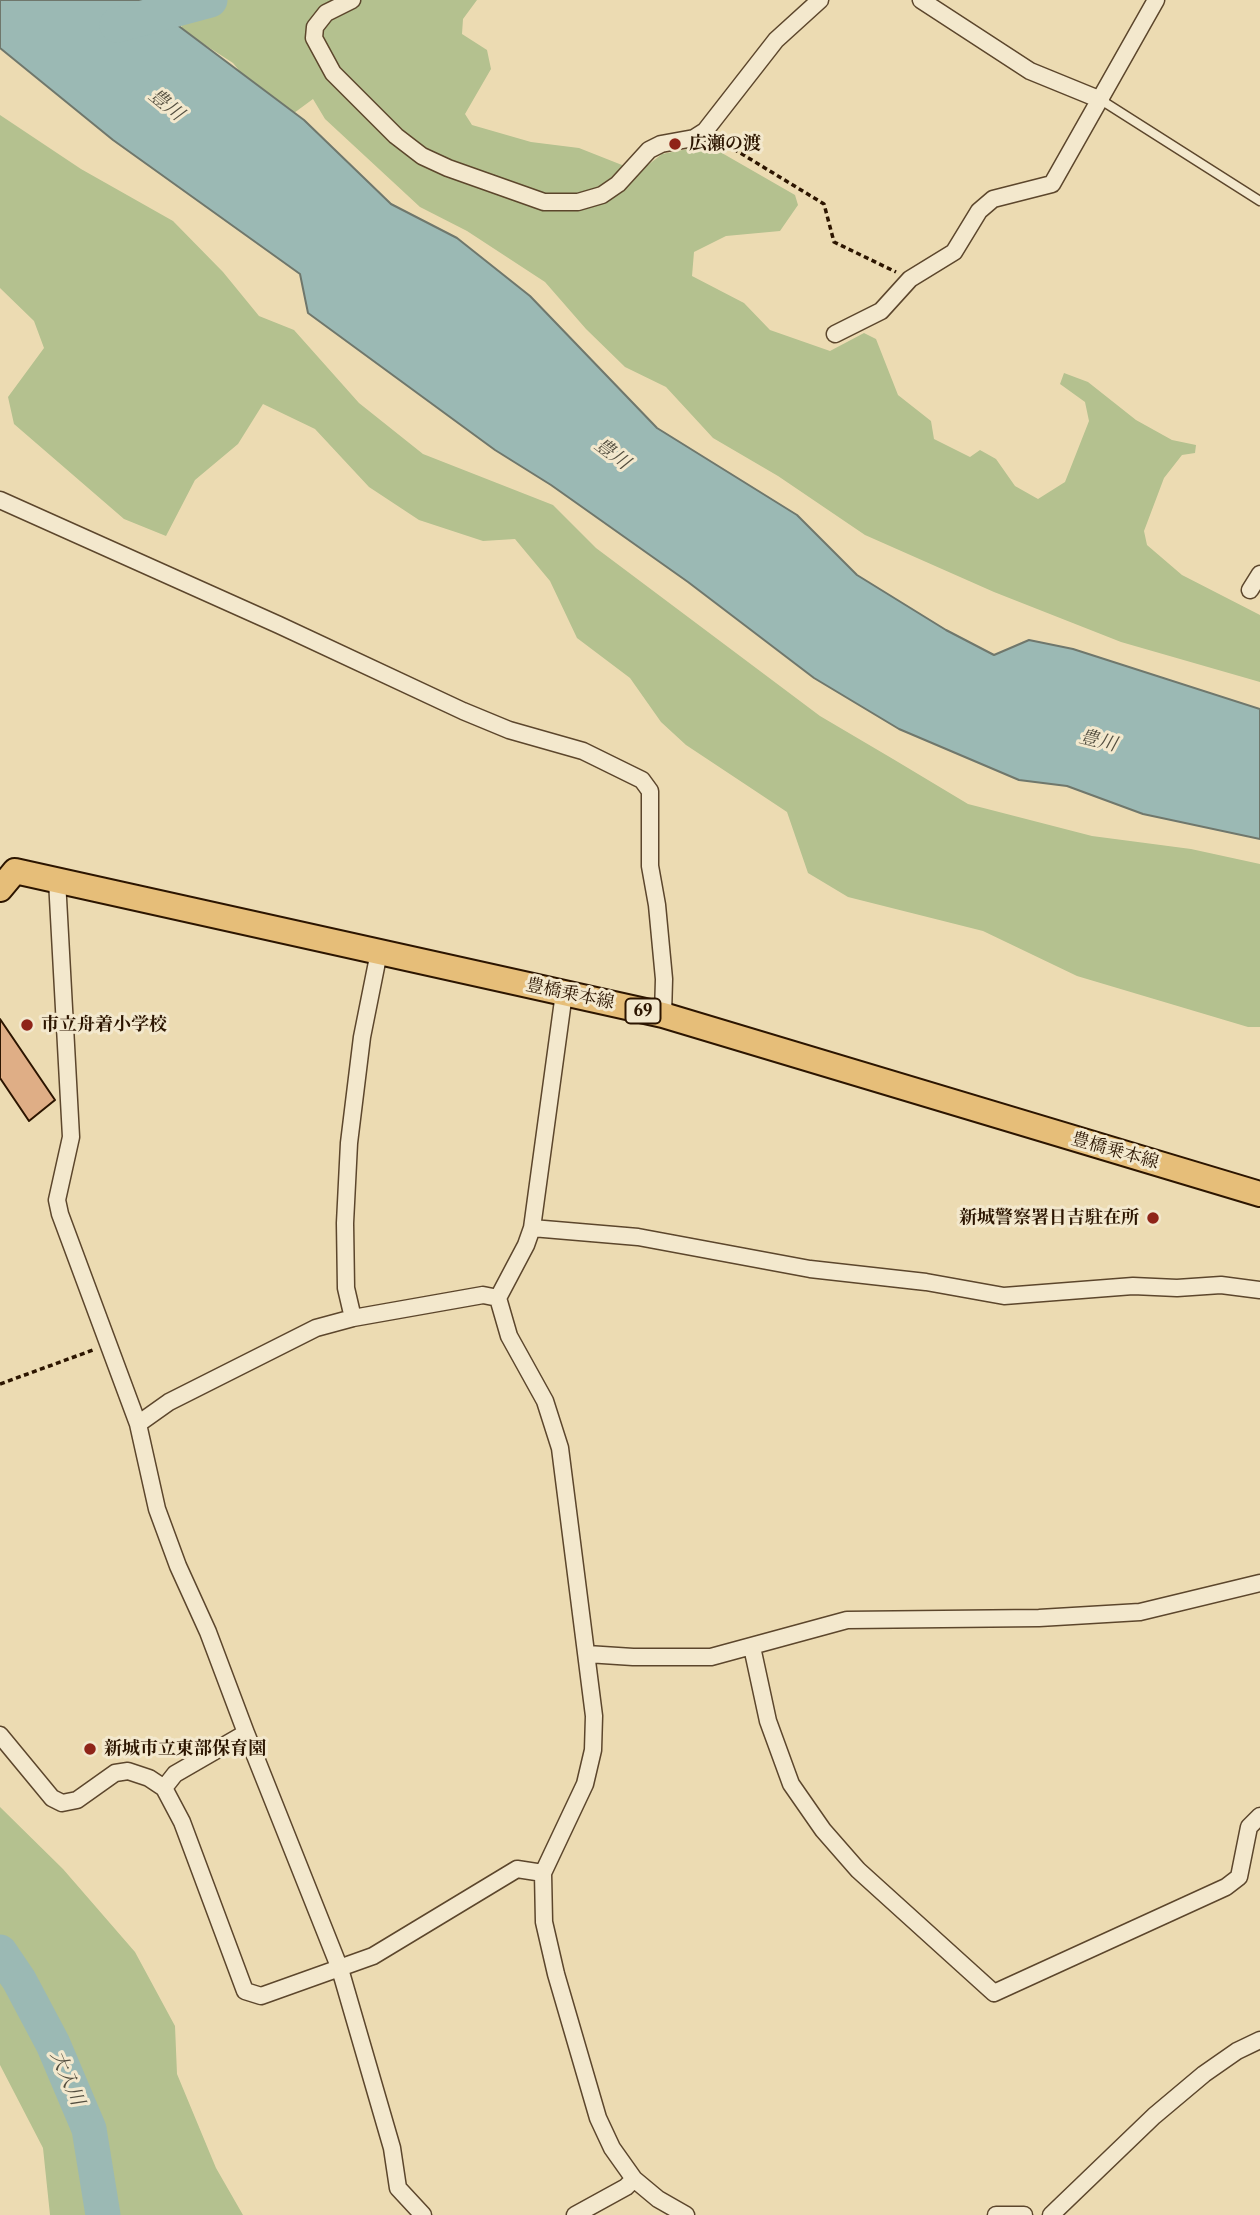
<!DOCTYPE html>
<html>
<head>
<meta charset="utf-8">
<style>
	body { margin:0 }
	canvas { display:block; background:#ecdbb2 }
</style>
</head>
<body>
<canvas width="1260" height="2215"></canvas>
<script>
const c = document.querySelector('canvas').getContext('2d');
c.lineJoin = 'round';
function fill(path, color) { c.fillStyle = color; c.fill(path, 'evenodd'); }
const shape = rows => new Path2D(rows.map(r => 'M' + r).join(''));
function trace(path, color, width, dash) { c.strokeStyle = color; c.lineWidth = width; c.lineCap = dash ? 'butt' : 'round'; c.setLineDash(dash || []); c.stroke(path); }
function label(font, color, halo, rows, align = 'center') {
  c.font = font + ' "Libre Caslon Text","Noto Serif JP",serif'; c.lineWidth = 6; c.setLineDash([]); c.textBaseline = 'middle'; c.strokeStyle = halo; c.fillStyle = color; for (const [text, x, y, turn = 0] of rows) {
    c.save(); c.translate(x, y); c.rotate((+turn || 0) * Math.PI / 180); c.textAlign = isNaN(turn) ? turn : align; if (halo) c.strokeText(text, 0, 0); c.fillText(text, 0, 0); c.restore();
  }
}
fill(shape([
	[179,0,477,0,463,19,462,34,487,50,491,69,465,114,472,125,531,142,579,148,622,165,648,165,662,154,708,145,795,195,798,205,780,231,726,236,694,252,692,276,744,303,770,330,830,351,864,333,876,339,898,395,931,421,934,439,970,457,980,450,996,459,1015,486,1038,499,1065,482,1089,421,1085,402,1060,384,1064,373,1088,382,1136,420,1172,440,1196,445,1195,453,1182,455,1164,478,1144,531,1147,545,1182,575,1260,615,1260,682,1121,642,994,592,865,535,778,476,713,438,666,387,625,367,586,329,545,282,467,231,420,207,325,119,313,99,294,113,268,106,233,63,182,30],
	[0,115,81,169,173,221,223,272,259,316,294,330,359,403,423,454,553,505,596,548,820,716,893,759,968,804,1092,836,1191,849,1260,864,1260,1027,1248,1027,1077,976,983,931,848,897,808,873,787,812,686,745,661,722,630,678,577,638,550,581,515,539,483,541,419,520,369,487,315,429,263,404,238,444,195,480,166,536,124,519,14,424,8,397,44,348,34,321,0,288],
	[0,1807,63,1869,135,1952,175,2026,177,2074,216,2168,243,2215,50,2215,43,2148,0,2065]
]), '#b4c18f');
const water = shape([
	[0,0,144,0,304,120,391,204,457,238,530,296,657,428,797,515,857,575,946,630,994,655,1029,640,1073,649,1260,709,1260,839,1143,814,1067,786,1019,780,899,729,814,678,688,582,551,485,495,450,308,313,300,274,113,140,0,48,0,0]
]);
fill(water, '#9bb9b4');
trace(water, '#6f776c', 2);
trace(shape([
	[117,25,210,0],
	[0,1952,19,1980,53,2044,89,2129,103,2215]
]), '#9bb9b4', 35);
const building = shape([
	[0,1019,55,1100,29,1121,0,1078,0,1019]
]);
fill(building, '#dfae86');
trace(building, '#2c1500', 2);
const lane = shape([
	[1101,100,1260,201]
]);
const street = shape([
	[352,0,326,13,315,27,314,38,333,73,396,136,422,156,448,168,544,202,578,202,602,195,618,184,649,150,661,144,694,138,705,131,776,40,820,0],
	[921,0,1030,71,1101,100],
	[835,334,881,311,910,279,954,252,979,211,993,199,1052,184,1156,0],
	[0,500,279,625,463,711,509,730,583,751,642,780,650,791,650,866,657,905,664,979,663,1015],
	[1250,590,1260,574],
	[57,880,71,1137,57,1200,60,1214,138,1424,157,1509,178,1566,208,1632,246,1733,175,1774,164,1788],
	[564,993,532,1228,526,1245,498,1298,509,1336,545,1401,560,1448,594,1716,593,1750,585,1784,543,1873,544,1922,556,1974,598,2118,612,2148,634,2179,658,2199,686,2215],
	[532,1228,638,1237,810,1269,926,1282,1004,1296,1133,1286,1177,1288,1221,1285,1260,1290],
	[353,1318,346,1288,345,1223,349,1143,362,1037,379,952],
	[138,1424,169,1402,316,1328,353,1318,483,1295,498,1298],
	[752,1647,768,1721,791,1784,823,1830,858,1870,994,1993,1226,1887,1239,1877,1249,1827,1260,1816],
	[587,1654,633,1657,711,1657,847,1620,1039,1618,1140,1612,1260,1583],
	[246,1733,340,1969,392,2148,398,2188,423,2215],
	[0,1735,52,1798,62,1803,77,1800,115,1773,128,1771,149,1778,164,1788,182,1822,245,1991,261,1996,373,1956,517,1869,543,1873],
	[575,2215,626,2187,634,2179],
	[996,2215,1024,2215],
	[1051,2215,1154,2116,1204,2074,1237,2051,1260,2040]
]);
const primary = shape([
	[0,889,15,871,663,1015,1260,1194]
]);
trace(lane, '#5c462c', 11);
trace(street, '#5c462c', 19);
trace(primary, '#2c1500', 28);
trace(shape([
	[719,140,824,204,834,242,896,272],
	[0,1384,93,1350]
]), '#2c1500', 3.5, [5, 3.5]);
trace(lane, '#f3e8cd', 8);
trace(street, '#f3e8cd', 16);
trace(primary, '#e6be79', 24);
for (const [x, y, r, color] of [
	[675,144,7,"#8f2418"],
	[27,1025,7,"#8f2418"],
	[1153,1218,7,"#8f2418"],
	[90,1749,7,"#8f2418"]
]) { const dot = new Path2D(); dot.arc(x, y, r, 0, 2 * Math.PI); c.fillStyle = color; c.fill(dot); trace(dot, '#f3e8cd', 2.5); }
for (const [x, y, w] of [
	[643,1011,35]
]) { const box = new Path2D(); box.roundRect(x - w / 2, y - 12.5, w, 25, 5); c.fillStyle = '#f3e8cd'; c.fill(box); trace(box, '#2c1500', 2); }
label('bold 16px', '#2c1500', null, [
	["69",643,1011]
]);
label('bold 18px', '#2c1500', '#f3e8cd', [
	["広瀬の渡",689,144],
	["市立舟着小学校",41,1025],
	["新城警察署日吉駐在所",1139,1218,"right"],
	["新城市立東部保育園",104,1749]
], 'left');
label('18px', '#2c1500', '#f3e8cd', [
	["豊橋乗本線",570,994,12],
	["豊橋乗本線",1115,1151,16]
]);
label('italic 19px', '#534e3f', '#f3e8cd', [
	["豊川",166,105,39],
	["豊川",612,454,37],
	["豊川",1098,741,14],
	["大入川",67,2078,67]
]);
</script>
</body>
</html>
